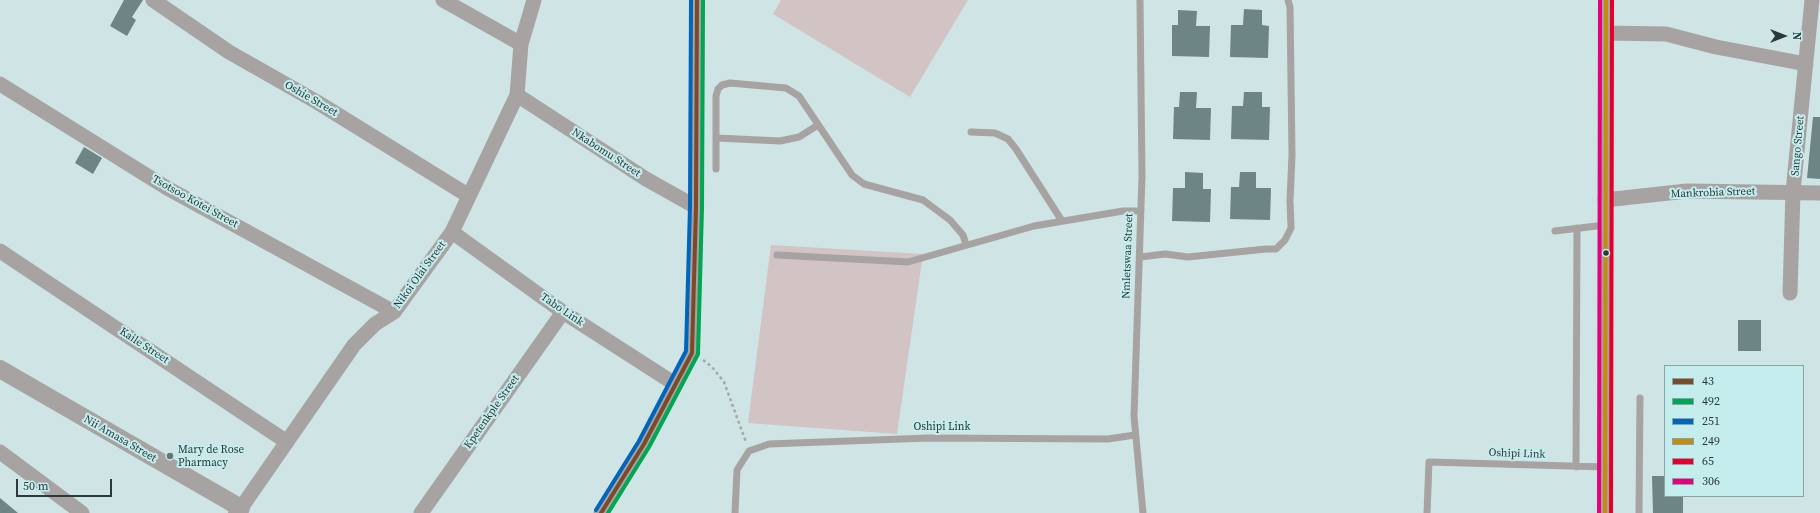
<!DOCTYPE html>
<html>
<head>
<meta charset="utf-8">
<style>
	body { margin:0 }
	#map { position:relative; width:1820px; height:513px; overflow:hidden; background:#cfe4e4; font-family:"Source Serif 4",serif }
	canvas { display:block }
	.legend { position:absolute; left:1664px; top:365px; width:140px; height:132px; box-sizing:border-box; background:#c6eded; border:1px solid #88a5a5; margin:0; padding:5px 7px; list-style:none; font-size:12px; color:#2a3939 }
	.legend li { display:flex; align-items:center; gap:8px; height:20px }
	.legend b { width:20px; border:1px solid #88a5a5 }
	.north { position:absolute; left:1764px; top:16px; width:40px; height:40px; -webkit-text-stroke:3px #c6eded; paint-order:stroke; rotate:90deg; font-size:11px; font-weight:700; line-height:16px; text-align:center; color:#2a3939 }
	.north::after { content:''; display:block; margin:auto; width:14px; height:18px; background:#2a3939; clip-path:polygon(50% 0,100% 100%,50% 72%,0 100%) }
	.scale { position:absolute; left:16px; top:479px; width:96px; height:18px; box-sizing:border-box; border:2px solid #2a3939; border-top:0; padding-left:5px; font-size:12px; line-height:14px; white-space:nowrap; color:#2a3939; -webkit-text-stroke:3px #c6eded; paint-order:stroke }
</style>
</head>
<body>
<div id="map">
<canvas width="1820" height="513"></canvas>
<ul class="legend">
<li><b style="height:5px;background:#7a4b2a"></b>43</li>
<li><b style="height:5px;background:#00a651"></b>492</li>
<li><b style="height:5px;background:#0065bd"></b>251</li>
<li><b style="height:5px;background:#c48b0e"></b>249</li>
<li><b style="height:5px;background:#e4002b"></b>65</li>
<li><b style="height:5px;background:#e5007d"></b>306</li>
</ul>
<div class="north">N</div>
<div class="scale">50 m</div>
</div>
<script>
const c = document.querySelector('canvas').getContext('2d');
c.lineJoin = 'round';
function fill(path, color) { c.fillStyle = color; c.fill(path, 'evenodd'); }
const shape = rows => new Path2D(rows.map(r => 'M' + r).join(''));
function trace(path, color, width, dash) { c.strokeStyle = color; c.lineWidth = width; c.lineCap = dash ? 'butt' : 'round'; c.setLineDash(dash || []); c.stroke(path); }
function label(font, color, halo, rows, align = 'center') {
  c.font = font + ' "Source Serif 4",serif'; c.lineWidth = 4; c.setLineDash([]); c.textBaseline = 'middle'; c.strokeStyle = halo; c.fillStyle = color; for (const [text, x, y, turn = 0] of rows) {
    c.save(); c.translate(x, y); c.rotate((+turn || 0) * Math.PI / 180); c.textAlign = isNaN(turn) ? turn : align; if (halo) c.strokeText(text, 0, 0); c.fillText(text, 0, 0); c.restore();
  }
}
fill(shape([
	[781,0,968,0,910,97,773,14],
	[771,245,923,254,897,434,748,423]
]), '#d2c3c4');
fill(shape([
	[124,0,143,0,132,17,136,20,127,36,110,26],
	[1244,9,1262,10,1262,25,1269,26,1268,58,1230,57,1231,25,1243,25],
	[1178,10,1197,11,1196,26,1210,26,1209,57,1172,56,1172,25,1178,25],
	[1180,92,1197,92,1196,108,1211,108,1210,140,1173,139,1174,107,1179,107],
	[1244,92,1262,92,1262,107,1270,107,1269,140,1231,139,1232,106,1243,106],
	[1813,117,1820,117,1820,179,1807,178],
	[84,147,102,158,93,174,75,163],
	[1185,172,1203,173,1203,189,1211,189,1210,222,1172,221,1173,188,1185,188],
	[1240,172,1256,172,1256,188,1271,188,1270,220,1230,219,1231,187,1239,187],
	[1738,320,1761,320,1761,351,1738,351],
	[1652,476,1665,476,1665,496,1683,496,1683,513,1653,513],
	[0,498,18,513,0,513]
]), '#6d8585');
trace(shape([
	[703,360,712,367,724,382,746,442]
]), '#a4a8a8', 2.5, [3, 3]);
trace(shape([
	[1140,0,1142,176,1134,416,1143,513],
	[971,132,995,133,1008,139,1016,149,1062,221],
	[717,138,780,141,799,137,818,125],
	[716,169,716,96,718,89,722,85,730,83,786,88,799,96,852,175,864,184,923,200,950,220,963,235,966,245],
	[1555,231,1605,225],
	[777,255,908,262,1034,226,1123,211,1141,211],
	[1140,257,1165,254,1188,257,1266,249,1276,249,1285,240,1291,228,1290,201,1292,155,1290,7,1288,0],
	[1576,467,1577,228],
	[735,513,737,470,749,451,769,444,928,438,1108,439,1135,435],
	[1427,513,1429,462,1605,467],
	[1639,513,1640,398]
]), '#a8a3a3', 7);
trace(shape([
	[153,0,229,52,317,102,469,196],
	[443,0,521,44],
	[1606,33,1666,34,1716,47,1806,64],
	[0,84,167,188,394,312],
	[517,95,646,179,696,207],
	[1605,200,1687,191,1820,193],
	[452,232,563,312,675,384],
	[0,251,287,442],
	[1790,293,1793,192,1812,0],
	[0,452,82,513],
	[241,508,354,345,375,324,394,312,452,232,517,95,521,44,534,0],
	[421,513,563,312],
	[601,513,644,444,692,353,696,207,697,0],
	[1605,513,1606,0]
]), '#a8a3a3', 15);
trace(shape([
	[0,369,241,508,237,513]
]), '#a8a3a3', 18);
trace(shape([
	[601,513,644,444,692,353,696,207,697,0]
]), '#7a4b2a', 4);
trace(shape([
	[608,513,649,447,698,354,702,207,703,0]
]), '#00a651', 4);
trace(shape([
	[596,510,639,441,686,351,690,207,691,0]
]), '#0065bd', 4);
trace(shape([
	[1605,513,1606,0]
]), '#c48b0e', 4);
trace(shape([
	[1611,513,1612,0]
]), '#e4002b', 4);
trace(shape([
	[1599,513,1600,0]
]), '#e5007d', 4);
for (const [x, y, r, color] of [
	[1606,253,3.5,"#2a3939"],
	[170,456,4,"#647575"]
]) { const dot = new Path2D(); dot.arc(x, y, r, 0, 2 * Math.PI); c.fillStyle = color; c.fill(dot); trace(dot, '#c6eded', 1.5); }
label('11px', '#2a3939', '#c6eded', [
	["Oshie Street",311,99,30],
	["Sango Street",1798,146,-85],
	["Nkabomu Street",606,153,33],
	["Mankrobia Street",1713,193,-2],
	["Tsotsoo Kotei Street",195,202,29],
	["Nmletswaa Street",1128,256,-88],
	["Nikoi Olai Street",420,275,-54],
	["Tabo Link",562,310,34],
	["Kaile Street",144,346,33],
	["Kpetenkple Street",492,412,-55],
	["Oshipi Link",942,427],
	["Nii Amasa Street",120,439,30],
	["Oshipi Link",1517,454,2]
]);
label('11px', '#2a3939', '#c6eded', [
	["Mary de Rose",178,450],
	["Pharmacy",178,463]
], 'left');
</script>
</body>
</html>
